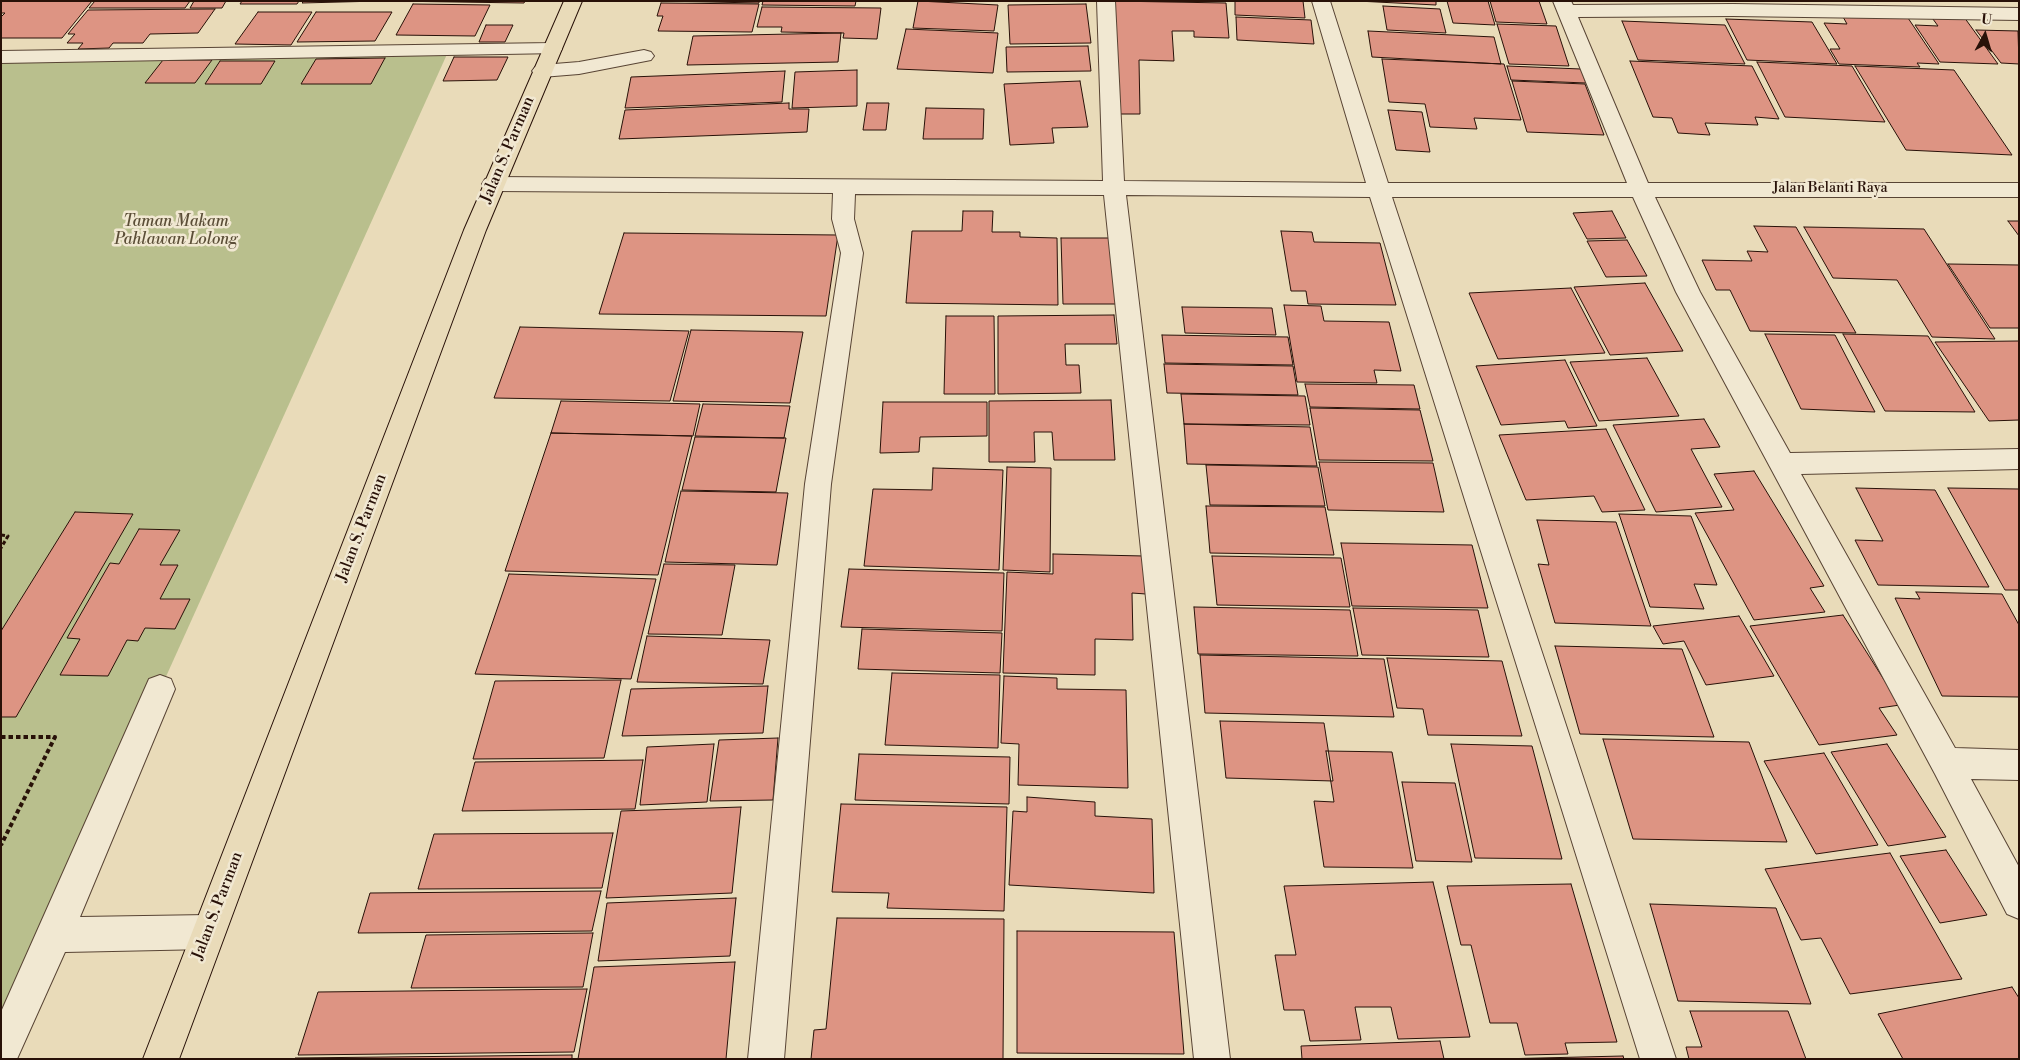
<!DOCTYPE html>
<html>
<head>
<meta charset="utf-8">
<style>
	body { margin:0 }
	#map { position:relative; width:2020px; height:1060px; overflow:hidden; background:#e9dbb9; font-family:"Libre Bodoni",serif }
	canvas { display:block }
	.frame { position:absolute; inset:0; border:2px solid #281108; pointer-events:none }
	.north { position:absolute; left:1960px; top:10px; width:50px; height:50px; -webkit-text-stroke:4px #f1e8d2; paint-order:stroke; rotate:6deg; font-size:14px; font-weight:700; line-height:20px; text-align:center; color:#281108 }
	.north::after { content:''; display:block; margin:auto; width:18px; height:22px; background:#281108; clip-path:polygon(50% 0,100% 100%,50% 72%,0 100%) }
</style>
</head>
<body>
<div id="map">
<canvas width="2020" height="1060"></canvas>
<div class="frame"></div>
<div class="north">U</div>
</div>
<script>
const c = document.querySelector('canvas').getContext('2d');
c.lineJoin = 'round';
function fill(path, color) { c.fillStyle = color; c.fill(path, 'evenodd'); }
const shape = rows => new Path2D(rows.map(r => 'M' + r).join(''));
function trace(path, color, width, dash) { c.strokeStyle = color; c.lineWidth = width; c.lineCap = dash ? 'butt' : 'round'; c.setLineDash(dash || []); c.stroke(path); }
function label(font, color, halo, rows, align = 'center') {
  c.font = font + ' "Libre Bodoni",serif'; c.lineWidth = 5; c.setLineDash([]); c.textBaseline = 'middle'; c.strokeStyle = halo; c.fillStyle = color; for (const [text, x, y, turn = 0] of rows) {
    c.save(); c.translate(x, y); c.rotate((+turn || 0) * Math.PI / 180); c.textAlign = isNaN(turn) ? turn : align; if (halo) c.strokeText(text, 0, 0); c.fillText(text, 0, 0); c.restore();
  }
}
fill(shape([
	[448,52,1,1042,1,60]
]), '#b9bf8d');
const building = shape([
	[1,1,92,1,62,38,1,38,1,17,5,13,1,13,1,1],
	[95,1,190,1,185,8,89,8,95,1],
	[194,1,226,1,222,8,190,8,194,1],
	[242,1,299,1,297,4,240,4,242,1],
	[304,1,379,1,302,3,304,1],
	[388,1,525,1,524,3,388,1],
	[660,1,759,1,759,3,660,1],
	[763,1,856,1,855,6,762,5,763,1],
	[918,1,998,5,994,31,913,28,918,1],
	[1112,1,1226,3,1229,38,1194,37,1194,31,1172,31,1174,61,1139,60,1140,114,1112,114,1112,1],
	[1235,1,1303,1,1305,18,1235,15,1235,1],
	[1357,1,1436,1,1436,5,1357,1],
	[1447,1,1488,1,1495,25,1453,23,1447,1],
	[1490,1,1539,1,1547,24,1496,22,1490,1],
	[661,3,759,4,752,32,658,31,663,16,657,16,661,3],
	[413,4,490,5,475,36,396,35,413,4],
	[1086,4,1091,43,1010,44,1008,5,1086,4],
	[1383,6,1440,9,1446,33,1387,30,1383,6],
	[762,7,881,8,877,39,843,38,844,33,781,32,782,27,757,27,762,7],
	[215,9,198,33,150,34,143,43,113,43,109,48,78,49,83,43,67,43,75,34,68,34,88,10,215,9],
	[258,12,312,12,291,45,235,44,258,12],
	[316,12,392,12,375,41,297,42,316,12],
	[1842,15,1908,18,1939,64,1917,63,1920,67,1839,64,1830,49,1840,49,1824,23,1847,24,1842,15],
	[1930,15,1964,17,1998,64,1940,62,1915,25,1938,26,1930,15],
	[1236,17,1311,20,1314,44,1237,40,1236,17],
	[1726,19,1812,22,1837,64,1747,60,1726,19],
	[1622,21,1725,25,1745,64,1638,60,1622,21],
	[1497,24,1556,26,1569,66,1509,64,1497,24],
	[486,25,513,25,505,42,479,42,486,25],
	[906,29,998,33,993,73,897,69,906,29],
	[1976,30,2018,31,2019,64,2001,63,1976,30],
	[1368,31,1494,37,1501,64,1372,57,1368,31],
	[841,33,838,62,687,65,693,36,841,33],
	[1088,46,1091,71,1007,72,1006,47,1088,46],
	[454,57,508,57,497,80,443,81,454,57],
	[385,58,371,84,301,84,316,59,385,58],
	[1382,59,1504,64,1521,120,1474,118,1477,129,1430,127,1425,104,1389,102,1382,59],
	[163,60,212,60,195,83,145,83,163,60],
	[220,61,275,61,261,84,205,84,220,61],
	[1630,61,1752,66,1779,119,1755,117,1758,125,1705,123,1710,135,1678,133,1672,118,1653,117,1630,61],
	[1757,62,1852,66,1885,122,1785,117,1757,62],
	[1507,66,1581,69,1586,83,1511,80,1507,66],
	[1855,66,1954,70,2012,155,1906,150,1855,66],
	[857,70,857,106,792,108,795,72,857,70],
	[785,71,782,102,625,108,631,77,785,71],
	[1080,81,1088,127,1052,128,1054,143,1010,145,1004,84,1080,81],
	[1512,81,1585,84,1604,135,1527,132,1512,81],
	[789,103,789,109,809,109,807,132,619,139,625,110,789,103],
	[867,103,889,103,886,130,863,130,867,103],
	[926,108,984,109,983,139,923,139,926,108],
	[1388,110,1422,112,1430,152,1396,150,1388,110],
	[963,211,993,211,992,232,1020,232,1020,237,1057,238,1058,305,906,303,912,231,962,231,963,211],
	[1612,211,1626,238,1587,239,1573,213,1612,211],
	[2008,221,2019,221,2019,236,2008,221],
	[1754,226,1796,227,1856,333,1750,331,1730,290,1716,290,1702,260,1752,261,1747,251,1768,252,1754,226],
	[1804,227,1924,229,1995,339,1932,337,1897,280,1833,278,1804,227],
	[1281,231,1312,232,1314,242,1380,243,1396,305,1308,304,1306,291,1291,291,1281,231],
	[624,233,838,235,826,316,599,314,624,233],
	[1061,238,1116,238,1121,304,1063,304,1061,238],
	[1627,240,1647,276,1606,277,1587,241,1627,240],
	[1948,264,2019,265,2019,328,1990,328,1948,264],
	[1645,283,1683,351,1610,355,1574,287,1645,283],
	[1571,288,1605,353,1498,359,1469,293,1571,288],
	[1284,305,1321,306,1324,321,1389,322,1401,371,1374,370,1377,383,1297,382,1284,305],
	[1182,307,1272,308,1276,335,1185,333,1182,307],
	[1114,315,1117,344,1065,344,1066,365,1079,365,1081,393,998,394,998,316,1114,315],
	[946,316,994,316,995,394,944,394,946,316],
	[520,327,689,331,670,401,494,398,520,327],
	[691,330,803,332,790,403,673,401,691,330],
	[1765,334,1835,335,1875,412,1801,409,1765,334],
	[1843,334,1928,336,1975,412,1885,411,1843,334],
	[1162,335,1288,337,1293,365,1165,363,1162,335],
	[2019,341,2019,420,1989,421,1935,342,2019,341],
	[1647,358,1679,416,1599,421,1570,362,1647,358],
	[1565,360,1597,426,1568,428,1565,421,1501,425,1476,366,1565,360],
	[1164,364,1293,366,1298,395,1167,393,1164,364],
	[1305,384,1414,385,1420,409,1310,407,1305,384],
	[1181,394,1305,396,1310,425,1184,424,1181,394],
	[1111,400,1115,460,1054,460,1052,432,1034,432,1035,462,989,462,989,401,1111,400],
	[561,401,700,404,693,436,551,433,561,401],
	[883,402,987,402,987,436,920,437,919,452,880,453,883,402],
	[703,404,790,406,784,438,695,436,703,404],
	[1310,408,1420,410,1433,461,1319,460,1310,408],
	[1704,419,1720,447,1691,449,1722,507,1656,512,1613,425,1704,419],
	[1184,424,1310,427,1317,466,1187,464,1184,424],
	[1606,429,1645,510,1602,512,1594,496,1526,500,1499,435,1606,429],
	[551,433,692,436,658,575,505,571,551,433],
	[695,437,786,438,776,492,682,490,695,437],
	[1319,462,1433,463,1444,512,1328,510,1319,462],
	[1206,465,1318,467,1325,506,1210,505,1206,465],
	[1007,467,1051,468,1050,572,1003,570,1007,467],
	[933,468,1003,470,999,570,864,566,873,489,932,490,933,468],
	[1754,471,1824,586,1810,588,1825,612,1754,620,1695,513,1734,510,1714,474,1754,471],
	[1856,488,1935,490,1989,587,1878,585,1855,540,1883,541,1856,488],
	[1948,488,2019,489,2019,590,2005,590,1948,488],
	[681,491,788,493,777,565,665,562,681,491],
	[1206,506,1325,507,1334,555,1210,553,1206,506],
	[75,512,133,514,16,717,1,717,1,631,75,512],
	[1619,514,1691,516,1717,585,1694,584,1704,609,1650,607,1619,514],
	[1537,520,1616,522,1651,626,1555,623,1538,564,1549,565,1537,520],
	[139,529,180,530,160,565,178,565,160,599,190,599,175,629,145,628,138,641,127,640,108,676,60,675,80,639,67,638,110,563,119,564,139,529],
	[1341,543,1472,545,1488,608,1352,606,1341,543],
	[1053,554,1144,556,1146,594,1132,593,1133,640,1095,639,1095,675,1003,673,1007,572,1053,574,1053,554],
	[1212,556,1341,558,1350,607,1217,605,1212,556],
	[664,564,735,565,722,635,648,634,664,564],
	[849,569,1004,573,1002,631,841,627,849,569],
	[509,574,656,579,631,679,475,674,509,574],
	[1916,592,2002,594,2019,625,2019,697,1942,696,1895,598,1920,599,1916,592],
	[1194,607,1350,610,1358,656,1198,654,1194,607],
	[1353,608,1478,610,1489,657,1362,655,1353,608],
	[1843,615,1900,705,1879,708,1897,735,1819,745,1750,626,1843,615],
	[1739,616,1774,676,1706,685,1684,641,1663,644,1653,626,1739,616],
	[862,629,1002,633,1000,673,858,669,862,629],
	[647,636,770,640,763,684,637,682,647,636],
	[1555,646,1682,649,1714,737,1580,734,1555,646],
	[1200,655,1384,659,1394,717,1205,713,1200,655],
	[1387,658,1502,661,1522,736,1428,735,1423,709,1397,708,1387,658],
	[892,673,1000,675,998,748,885,745,892,673],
	[1004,676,1057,678,1057,689,1126,690,1128,788,1018,785,1019,744,1001,743,1004,676],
	[621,680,604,758,473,759,495,681,621,680],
	[768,686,763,733,622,736,631,689,768,686],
	[1220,721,1324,723,1333,781,1226,778,1220,721],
	[778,738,773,800,710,801,719,740,778,738],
	[1603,739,1749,742,1787,842,1633,839,1603,739],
	[714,744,707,802,640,805,647,747,714,744],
	[1451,744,1532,746,1562,859,1475,858,1451,744],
	[1887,744,1946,837,1888,846,1831,752,1887,744],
	[1326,751,1392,752,1413,868,1324,867,1314,801,1334,802,1326,751],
	[1824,753,1878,845,1816,854,1764,761,1824,753],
	[859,754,1010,757,1009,804,855,800,859,754],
	[643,760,635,809,462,811,475,762,643,760],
	[1402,782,1455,783,1472,862,1416,861,1402,782],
	[1027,797,1095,802,1095,816,1152,819,1154,893,1009,885,1013,811,1027,812,1027,797],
	[841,804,1007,807,1004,911,887,908,889,893,832,892,841,804],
	[741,807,732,893,606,898,621,811,741,807],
	[613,833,602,888,418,889,434,834,613,833],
	[1946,850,1987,915,1940,923,1900,856,1946,850],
	[1890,853,1962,979,1850,994,1821,938,1801,940,1765,869,1890,853],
	[1433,882,1470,1037,1398,1039,1391,1007,1355,1007,1361,1040,1310,1041,1304,1010,1284,1010,1275,955,1296,955,1284,886,1433,882],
	[1571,884,1617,1042,1565,1043,1568,1054,1525,1055,1517,1023,1490,1023,1471,945,1461,945,1447,886,1571,884],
	[601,891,592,931,358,933,370,893,601,891],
	[736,898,730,956,598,961,607,903,736,898],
	[1650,904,1776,908,1811,1004,1678,1001,1650,904],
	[837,918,1004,919,1003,1059,811,1059,814,1030,826,1029,837,918],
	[1017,931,1174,932,1184,1054,1017,1053,1017,931],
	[593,933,583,987,411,988,426,935,593,933],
	[735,962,726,1059,578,1059,594,967,735,962],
	[2012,987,2019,998,2019,1059,1903,1059,1878,1014,2012,987],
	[587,989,574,1052,298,1055,318,992,587,989],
	[1690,1011,1788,1011,1806,1059,1689,1059,1686,1047,1702,1047,1690,1011],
	[1440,1041,1444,1059,1302,1059,1301,1046,1440,1041],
	[572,1055,572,1059,295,1059,295,1058,572,1055],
	[1623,1056,1624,1059,1498,1059,1623,1056]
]);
fill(building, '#dd9483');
trace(building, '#281108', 1);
const service = shape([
	[160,675,171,679,175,689,80,917,208,915,220,920,225,932,220,944,208,949,65,952,17,1059,1,1059,1,1012,149,679,160,675]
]);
const minor = shape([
	[1097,1,1115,1,1124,181,1366,183,1312,1,1330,1,1388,183,1627,183,1553,1,1571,1,1573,5,1733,4,2019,8,2019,20,1733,16,1578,17,1648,183,2019,183,2019,197,1655,197,1700,292,1790,453,2019,449,2019,469,1801,474,1955,748,2019,750,2019,780,1971,779,2019,867,2019,919,2007,914,1935,774,1676,292,1633,197,1392,197,1676,1059,1640,1059,1370,197,1126,195,1230,1059,1194,1059,1104,195,855,194,854,219,863,253,831,484,784,1059,748,1059,805,484,841,253,832,219,833,193,493,191,485,189,482,184,485,179,493,177,1103,181,1097,1],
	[552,43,559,45,562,49,559,53,1,63,1,51,552,43],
	[644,50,651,52,654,56,651,60,579,74,542,77,535,75,532,71,535,67,542,65,579,62,644,50]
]);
const primary = shape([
	[564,1,582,1,486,230,179,1059,143,1059,464,230,564,1]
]);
trace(service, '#584434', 2);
trace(minor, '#584434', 2);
trace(primary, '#281108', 2);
trace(shape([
	[1,535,8,536,1,548]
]), '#281108', 3, [4, 2.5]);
trace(shape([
	[1,737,55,737,1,845]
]), '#281108', 4, [4.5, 3]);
fill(service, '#f1e8d2');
fill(minor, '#f1e8d2');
fill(primary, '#e9dbb9');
label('14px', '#281108', '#f1e8d2', [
	["Jalan Belanti Raya",1830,189]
]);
label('16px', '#281108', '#f1e8d2', [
	["Jalan S. Parman",508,150,-67],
	["Jalan S. Parman",362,528,-69],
	["Jalan S. Parman",218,906,-69]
]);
label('italic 16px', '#5b4e37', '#f1e8d2', [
	["Taman Makam",176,222],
	["Pahlawan Lolong",176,240]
]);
</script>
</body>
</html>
